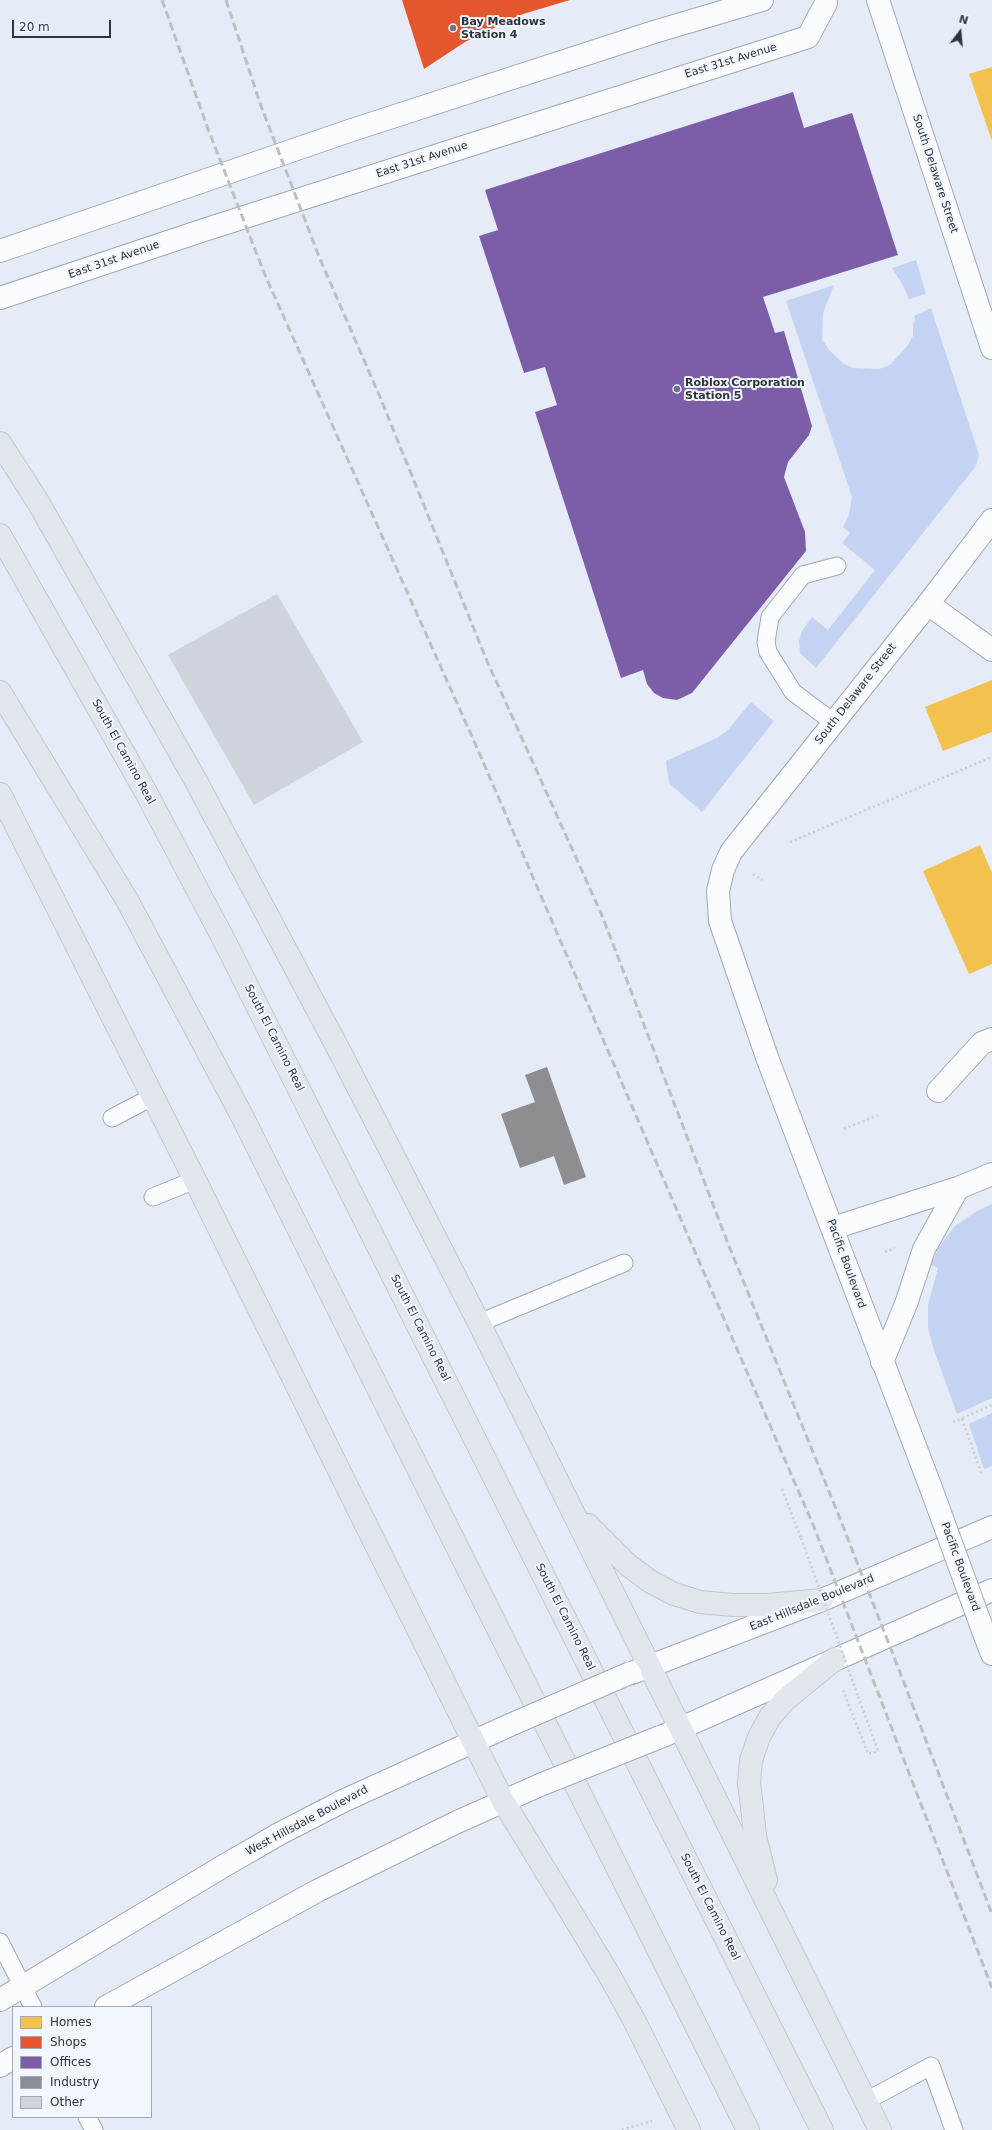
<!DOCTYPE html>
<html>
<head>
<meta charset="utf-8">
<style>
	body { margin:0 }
	#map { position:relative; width:992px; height:2130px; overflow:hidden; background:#e5ebf7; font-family:"DejaVu Sans",sans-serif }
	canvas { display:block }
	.legend { position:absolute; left:12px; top:2006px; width:140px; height:112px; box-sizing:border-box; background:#f1f6ff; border:1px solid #a3a8b1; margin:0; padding:5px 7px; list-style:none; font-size:12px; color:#2f333c }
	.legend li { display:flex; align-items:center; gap:8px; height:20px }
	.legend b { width:20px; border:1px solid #a3a8b1 }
	.north { position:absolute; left:940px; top:12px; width:40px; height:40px; -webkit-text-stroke:3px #f1f6ff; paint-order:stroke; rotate:16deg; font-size:11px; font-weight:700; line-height:16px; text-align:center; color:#2f333c }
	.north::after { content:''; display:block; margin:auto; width:14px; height:18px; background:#2f333c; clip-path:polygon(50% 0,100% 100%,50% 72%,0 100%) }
	.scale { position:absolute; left:12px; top:20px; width:99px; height:18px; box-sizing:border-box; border:2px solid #2f333c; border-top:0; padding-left:5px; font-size:12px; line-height:14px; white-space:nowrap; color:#2f333c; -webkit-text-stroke:3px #f1f6ff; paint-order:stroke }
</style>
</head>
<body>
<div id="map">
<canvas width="992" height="2130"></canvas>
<ul class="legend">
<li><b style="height:11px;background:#f2c14e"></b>Homes</li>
<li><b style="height:11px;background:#e4572e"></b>Shops</li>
<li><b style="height:11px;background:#7b5ea7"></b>Offices</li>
<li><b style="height:11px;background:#8d8d92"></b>Industry</li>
<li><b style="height:11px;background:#ced3dc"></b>Other</li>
</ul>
<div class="north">N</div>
<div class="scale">20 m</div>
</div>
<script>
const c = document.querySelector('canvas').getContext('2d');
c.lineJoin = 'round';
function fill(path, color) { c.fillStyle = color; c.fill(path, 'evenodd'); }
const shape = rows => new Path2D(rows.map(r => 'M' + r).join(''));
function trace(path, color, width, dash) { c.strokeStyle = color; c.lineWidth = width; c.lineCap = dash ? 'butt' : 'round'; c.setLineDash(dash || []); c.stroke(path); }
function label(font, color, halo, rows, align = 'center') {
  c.font = font + ' "DejaVu Sans",sans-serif'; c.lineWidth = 4; c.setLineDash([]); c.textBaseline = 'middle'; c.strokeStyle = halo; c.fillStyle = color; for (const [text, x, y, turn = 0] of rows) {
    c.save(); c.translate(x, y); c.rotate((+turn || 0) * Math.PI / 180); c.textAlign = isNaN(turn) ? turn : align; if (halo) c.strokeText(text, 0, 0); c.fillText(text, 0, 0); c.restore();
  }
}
fill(shape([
	[916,260,926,294,909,299,904,287,892,268],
	[834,285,823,313,822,339,829,350,844,364,853,368,879,369,890,365,908,345,913,336,913,324,915,320,914,316,931,308,979,455,976,466,816,668,800,653,799,641,802,631,812,617,828,630,875,570,842,543,850,533,843,527,849,515,852,497,786,301],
	[751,702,774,721,702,812,669,783,666,761,717,738,728,730],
	[992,1204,992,1398,957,1414,934,1350,928,1328,928,1305,938,1268,931,1265,939,1247,955,1226,977,1211],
	[992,1413,992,1466,984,1469,969,1424]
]), '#c3d3f1');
fill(shape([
	[992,67,992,141,969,74],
	[992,680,992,732,943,751,925,707],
	[980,845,992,873,992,964,969,974,923,871]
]), '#f2c14e');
fill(shape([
	[402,0,570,0,523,14,465,42,424,69]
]), '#e4572e');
fill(shape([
	[793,92,804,128,852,113,898,255,763,297,775,333,784,331,812,426,809,435,788,462,784,477,805,532,806,551,692,693,677,700,663,698,654,693,647,684,643,670,621,678,535,412,557,405,545,367,524,373,479,236,498,230,485,190]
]), '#7b5ea7');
fill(shape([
	[547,1067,586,1177,564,1185,554,1156,520,1168,501,1114,535,1102,525,1075]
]), '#8d8d92');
fill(shape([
	[277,594,363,742,254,805,168,655]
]), '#ced3dc');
const lane = shape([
	[833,722,793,692,768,652,766,642,770,617,803,575,837,566],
	[112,1118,152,1097],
	[153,1197,195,1180],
	[479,1323,624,1263],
	[0,1942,33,2007],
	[866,2101,931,2066,954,2130],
	[87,2117,94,2130]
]);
const street = shape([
	[928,604,992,650],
	[938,1091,982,1043,992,1039]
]);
const secondary = shape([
	[878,0,992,348],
	[0,251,349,131,654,32,762,0],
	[0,298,204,230,808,37,826,3],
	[833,1228,958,1188,992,1174],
	[882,1362,906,1304,924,1249,958,1188],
	[931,1488,768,1060,720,921,718,891,723,870,731,852,928,604,992,520],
	[985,1636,992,1654],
	[632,1673,822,1600,992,1527],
	[663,1736,992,1590],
	[0,2000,222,1867,279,1834,343,1801,510,1725],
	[106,2007,317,1891,455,1823,540,1785],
	[0,2066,13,2058]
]);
const primary = shape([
	[0,443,38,502,196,781,341,1054,479,1323,880,2130],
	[0,535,148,796,225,942,822,2130],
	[0,692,127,900,243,1118,748,2130],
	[0,794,195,1180,503,1801,608,1973,634,2020,689,2130],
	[588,1525,628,1565,651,1582,674,1594,700,1602,733,1605,767,1605,822,1600],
	[766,1880,755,1836,752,1807,749,1783,751,1760,759,1737,770,1717,786,1699,835,1659]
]);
trace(lane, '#a2a7b1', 19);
trace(street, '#a2a7b1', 24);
trace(secondary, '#a2a7b1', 24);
trace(primary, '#c4c7cd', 24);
trace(shape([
	[790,842,992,757],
	[753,874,762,880],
	[844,1129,878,1115],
	[885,1252,895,1248],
	[962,1419,982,1475],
	[953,1422,992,1405],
	[782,1489,801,1538],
	[843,1690,868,1754,878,1751,858,1696],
	[622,2130,652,2121]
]), '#cacdd0', 2.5, [2, 3]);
trace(lane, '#fbfcfe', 17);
trace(street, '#fbfcfe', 22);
trace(secondary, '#fbfcfe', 22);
trace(primary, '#e2e6ed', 22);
trace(shape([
	[162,0,208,129,265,275,474,741,814,1527,992,1988],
	[226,0,261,106,320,259,380,397,487,661,601,913,729,1246,839,1516,903,1680,992,1914]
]), '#bdbfc1', 3, [8, 4]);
const secondaryBridge = shape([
	[931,1488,985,1636],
	[510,1725,630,1673],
	[540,1785,660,1737]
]);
trace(secondaryBridge, '#a2a7b1', 24, []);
trace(shape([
	[801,1538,858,1696]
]), '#cacdd0', 2.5, [2, 3]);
trace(secondaryBridge, '#fbfcfe', 22);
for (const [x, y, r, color] of [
	[453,28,4,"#6f737d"],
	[677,389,4,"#6f737d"]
]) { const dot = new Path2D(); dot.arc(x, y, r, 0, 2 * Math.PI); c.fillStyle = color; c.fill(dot); trace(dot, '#f1f6ff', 1.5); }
label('bold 11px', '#2f333c', '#f1f6ff', [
	["Bay Meadows",461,22],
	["Station 4",461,35],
	["Roblox Corporation",685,383],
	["Station 5",685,396]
], 'left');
label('11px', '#2f333c', '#f1f6ff', [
	["East 31st Avenue",731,61,-17],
	["East 31st Avenue",422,160,-18],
	["South Delaware Street",935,174,72],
	["East 31st Avenue",114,260,-19],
	["South Delaware Street",856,694,-52],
	["South El Camino Real",123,752,61],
	["South El Camino Real",274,1038,63],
	["Pacific Boulevard",846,1264,70],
	["South El Camino Real",420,1328,63],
	["Pacific Boulevard",960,1567,70],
	["East Hillsdale Boulevard",812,1603,-22],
	["South El Camino Real",565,1617,63],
	["West Hillsdale Boulevard",307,1821,-28],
	["South El Camino Real",710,1907,63]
]);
</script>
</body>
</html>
